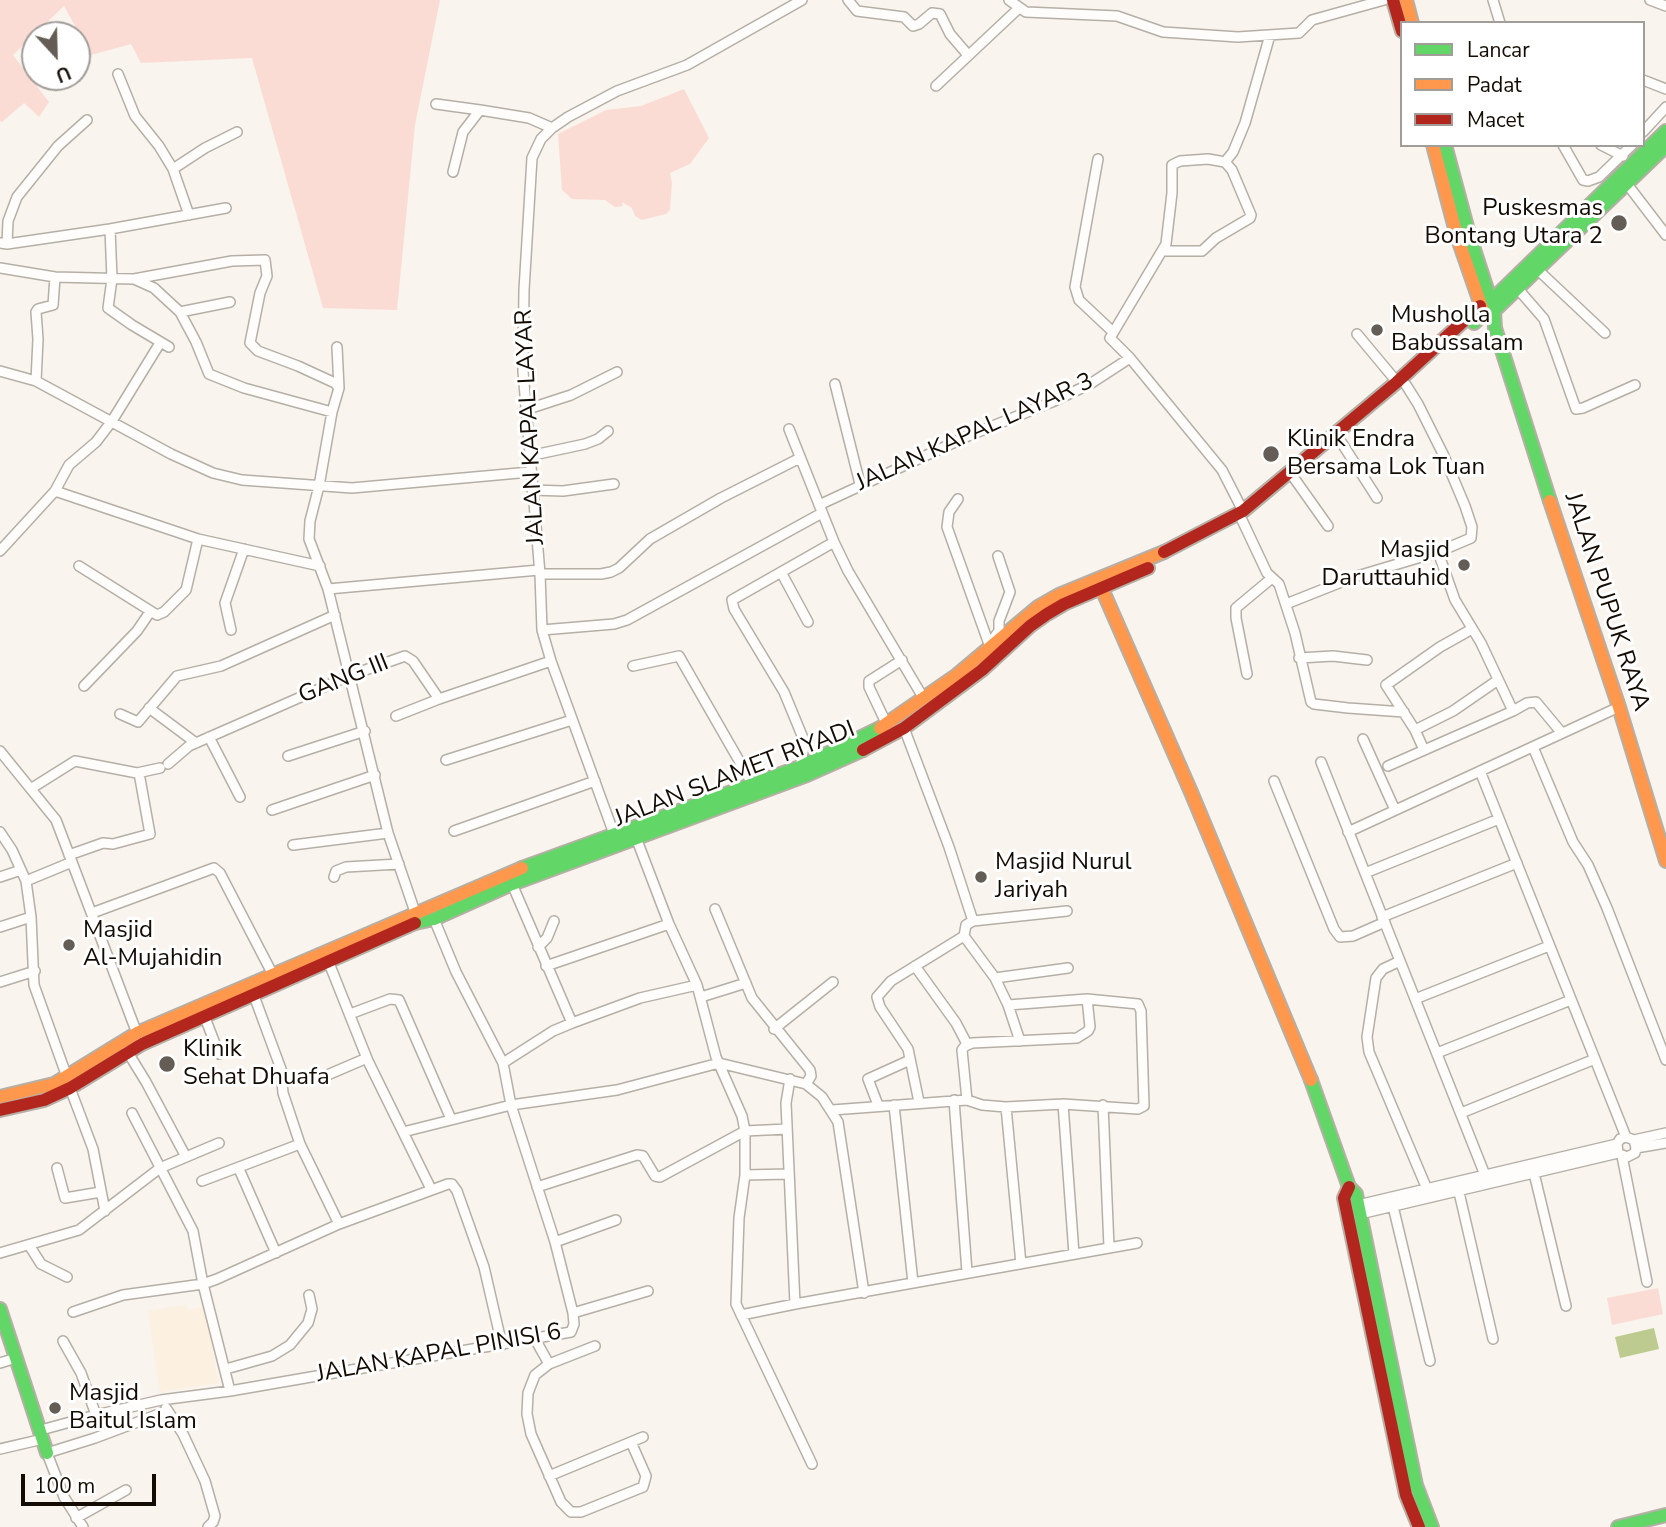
<!DOCTYPE html>
<html>
<head>
<meta charset="utf-8">
<style>
	body { margin:0 }
	#map { position:relative; width:1666px; height:1527px; overflow:hidden; background:#f9f4ed; font-family:"Nunito Sans",sans-serif }
	canvas { display:block }
	.legend { position:absolute; left:1400px; top:21px; width:245px; height:126px; box-sizing:border-box; background:#fff; border:2px solid #a19e9a; margin:0; padding:9px 12px; list-style:none; font-size:21px; color:#140c03 }
	.legend li { display:flex; align-items:center; gap:14px; height:35px }
	.legend b { width:35px; border:2px solid #a19e9a }
	.north { position:absolute; left:21px; top:21px; width:70px; height:70px; box-sizing:border-box; background:#fff; border:2px solid #a19e9a; border-radius:50%; rotate:158deg; font-size:19px; font-weight:700; line-height:28px; text-align:center; color:#140c03 }
	.north::after { content:''; display:block; margin:auto; width:24px; height:32px; background:#645d55; clip-path:polygon(50% 0,100% 100%,50% 72%,0 100%) }
	.scale { position:absolute; left:21px; top:1474px; width:135px; height:32px; box-sizing:border-box; border:4px solid #140c03; border-top:0; padding-left:9px; font-size:21px; line-height:24px; white-space:nowrap; color:#140c03; -webkit-text-stroke:5px #fff; paint-order:stroke }
</style>
</head>
<body>
<div id="map">
<canvas width="1666" height="1527"></canvas>
<ul class="legend">
<li><b style="height:9px;background:#63d668"></b>Lancar</li>
<li><b style="height:9px;background:#ff974d"></b>Padat</li>
<li><b style="height:9px;background:#b3261e"></b>Macet</li>
</ul>
<div class="north">U</div>
<div class="scale">100 m</div>
</div>
<script>
const c = document.querySelector('canvas').getContext('2d');
c.lineJoin = 'round';
function fill(path, color) { c.fillStyle = color; c.fill(path, 'evenodd'); }
const shape = rows => new Path2D(rows.map(r => 'M' + r).join(''));
function trace(path, color, width, dash) { c.strokeStyle = color; c.lineWidth = width; c.lineCap = dash ? 'butt' : 'round'; c.setLineDash(dash || []); c.stroke(path); }
function label(font, color, halo, rows, align = 'center') {
  c.font = font + ' "Nunito Sans",sans-serif'; c.lineWidth = 6; c.setLineDash([]); c.textBaseline = 'middle'; c.strokeStyle = halo; c.fillStyle = color; for (const [text, x, y, turn = 0] of rows) {
    c.save(); c.translate(x, y); c.rotate((+turn || 0) * Math.PI / 180); c.textAlign = isNaN(turn) ? turn : align; if (halo) c.strokeText(text, 0, 0); c.fillText(text, 0, 0); c.restore();
  }
}
fill(shape([
	[186,1305,187,1310,206,1307,218,1383,160,1392,148,1311]
]), '#fcf0e0');
fill(shape([
	[0,0,440,0,415,125,397,310,323,308,252,58,141,63,131,44,91,55,64,6,13,55,49,102,39,117,24,103,2,122,0,121],
	[684,89,709,138,690,164,670,173,672,183,670,210,666,214,642,220,635,216,632,208,622,202,623,206,615,207,605,200,572,199,562,190,558,134,606,110,641,106],
	[1658,1288,1663,1314,1612,1325,1607,1298]
]), '#fbdcd5');
fill(shape([
	[1654,1328,1659,1349,1620,1358,1615,1337]
]), '#bdcb91');
const street = shape([
	[848,0,857,11,904,17,913,26,919,24,932,13,940,14,950,34,968,55],
	[1009,0,1026,12,1117,16,1163,32,1238,37,1299,33,1312,20,1384,0],
	[1493,0,1500,23],
	[1650,0,1666,6],
	[118,74,135,116,159,146,173,169,189,215],
	[1643,80,1666,89],
	[936,86,1018,9],
	[436,104,480,110],
	[1643,132,1666,107],
	[1563,145,1583,180,1588,181,1599,177,1632,145],
	[1601,145,1623,156],
	[1098,159,1075,287,1079,300,1113,332],
	[1225,162,1233,152,1245,123,1270,35],
	[173,169,205,148,237,132],
	[453,172,463,132,480,110,529,118,552,128],
	[1627,184,1666,235],
	[110,229,112,279,108,308,132,325,169,347],
	[0,243,7,244,110,229,226,208],
	[7,244,8,221,17,197,58,146,87,120],
	[1163,251,1202,251,1216,238,1250,218,1251,215,1232,170,1225,162,1208,159,1180,161,1172,165,1172,193,1166,244,1110,338,1130,358,1222,470,1243,511],
	[0,268,55,277,134,279,232,261,265,260,267,276,260,293,250,343,258,351,298,366,335,383,339,388,332,412,319,486,310,521,309,539,328,589,388,833,415,912],
	[1538,270,1605,333],
	[134,279,154,288,180,312,196,342,209,374,244,388,332,412],
	[1518,289,1544,319,1576,409,1583,408,1635,385],
	[180,312,230,302],
	[1357,334,1397,382],
	[337,347,339,388],
	[0,371,36,381,171,454,213,473,242,480,352,488,530,472],
	[36,381,38,339,36,312,38,309,53,305,55,277],
	[835,384,860,484],
	[525,410,571,395,617,372],
	[789,429,834,542,848,571,924,699],
	[1336,434,1377,498],
	[529,456,585,444,598,439,608,431],
	[1294,478,1328,526],
	[532,490,563,491,614,484],
	[55,491,198,539,320,566],
	[958,499,949,512,947,527,990,647],
	[819,505,968,436,1052,402,1090,384,1130,358],
	[1242,520,1267,573,1279,584,1295,633,1311,702,1314,704,1348,708,1404,712],
	[0,551,55,491,69,465,96,442,112,421,160,343],
	[1438,552,1455,600,1481,643,1513,711,1527,703,1536,702,1561,732],
	[79,566,157,615,164,612,186,590,198,539],
	[781,572,808,622],
	[540,574,601,574,611,572,619,568,650,539,721,498,800,458],
	[328,589,539,570],
	[1286,604,1354,577,1438,552,1471,538,1472,527,1465,506,1444,456,1418,404,1406,385],
	[231,630,225,603,244,549],
	[542,630,614,624,627,620,822,513],
	[993,639,999,631,999,621,1010,592,998,556],
	[1299,658,1333,656,1367,660],
	[633,666,679,656,753,785],
	[1247,674,1236,618,1236,608,1272,578],
	[84,686,137,631,150,612],
	[149,708,196,743],
	[120,714,138,722,177,676,221,666,335,615],
	[396,716,439,699],
	[887,725,869,687,869,681,902,660],
	[904,728,949,847,973,921],
	[1415,730,1453,711,1498,680],
	[209,737,240,797],
	[1363,739,1395,810],
	[1533,747,1573,842,1588,865,1607,908,1666,1060],
	[1424,750,1415,730,1386,685,1440,647,1472,629],
	[0,751,56,820,138,1036],
	[288,756,365,731],
	[446,760,572,720],
	[1321,762,1485,1175],
	[168,764,189,746,351,675,405,656,413,661,439,699,551,661],
	[1388,766,1513,711],
	[800,767,804,747,803,738,784,692,734,609,732,600,834,542],
	[1480,771,1626,1137],
	[1274,781,1334,929,1340,937,1353,936,1385,922],
	[32,788,75,761,137,773,160,768],
	[272,810,375,775],
	[454,831,595,781],
	[0,832,12,850,26,881,31,917,34,985,67,1077],
	[1348,832,1619,707],
	[614,834,551,661,542,630,540,574,523,371,524,290,532,158,541,139,552,128,568,117,617,91,687,65,802,0],
	[635,835,669,924,697,985,716,1057,742,1116,745,1131,745,1175,739,1218,736,1304,812,1464],
	[293,845,388,833],
	[69,855,103,843,113,844,150,834,139,773],
	[1365,873,1499,819],
	[0,877,21,870],
	[334,877,336,871,346,867,399,864],
	[26,881,72,862],
	[715,909,752,998,810,1070,811,1076,806,1084],
	[92,913,214,868,220,873,272,973],
	[1382,917,1517,863],
	[0,927,31,917],
	[538,947,547,938,554,921],
	[327,958,368,1061,431,1189],
	[1400,961,1383,969,1376,978,1367,1037,1369,1052,1427,1189],
	[546,966,669,924],
	[915,966,956,1023,967,1044],
	[995,978,1068,968],
	[0,982,35,971],
	[253,993,281,1069,283,1093,300,1144,339,1224],
	[701,997,746,983],
	[1415,999,1549,946],
	[1008,1005,1020,1041],
	[350,1014,390,999,399,1000,451,1119],
	[204,1015,219,1054],
	[572,1023,640,998,697,985],
	[774,1029,833,982],
	[127,1051,146,1082,186,1157],
	[1437,1053,1571,1000],
	[503,1063,553,1031,572,1023,512,884],
	[318,1079,367,1058],
	[70,1088,93,1149,105,1211],
	[954,1100,967,1272],
	[967,1100,962,1050,965,1046,972,1043,1077,1038,1088,1031,1090,1027,1087,999],
	[919,1102,908,1049,880,1007,877,997,891,981,964,936],
	[1063,1104,1074,1254],
	[878,1105,868,1079,910,1060],
	[894,1105,913,1283],
	[1103,1105,1109,1247],
	[1006,1107,1021,1264],
	[832,1110,967,1100,982,1105,1006,1107,1063,1104,1138,1109,1144,1106,1141,1011,1138,1004,1087,999,1008,1005,995,978,964,936,966,925,973,921,1067,911],
	[132,1113,193,1231,203,1284,230,1391],
	[1461,1113,1595,1059],
	[403,1132,511,1105,617,1090,719,1063,806,1084,822,1097,838,1122,864,1293],
	[1634,1140,1666,1133],
	[1636,1148,1666,1143],
	[1622,1156,1647,1282],
	[57,1168,65,1198,101,1192],
	[239,1169,276,1253],
	[1533,1169,1566,1306],
	[745,1175,788,1174],
	[202,1181,300,1144],
	[537,1187,637,1155,643,1156,655,1176,660,1177,745,1131,787,1129],
	[1458,1188,1493,1339],
	[1392,1202,1430,1361],
	[1358,1205,1617,1144],
	[1360,1214,1618,1153,1627,1157,1635,1153,1636,1148,1634,1140,1626,1137,1620,1139,1617,1144,1618,1153],
	[555,1242,616,1220],
	[29,1245,41,1264,67,1277],
	[0,1253,79,1230,160,1168,219,1143],
	[795,1304,1137,1243],
	[73,1312,123,1295,203,1284,217,1279,339,1224,448,1184,452,1184,457,1191,484,1267,502,1345],
	[573,1313,648,1291],
	[741,1315,795,1304,786,1103,790,1079],
	[535,1339,549,1364],
	[63,1341,81,1373,96,1415],
	[595,1346,549,1364,535,1375,528,1393,527,1414,531,1434,561,1502,571,1512,581,1512,643,1487,646,1476,631,1442],
	[0,1363,16,1358],
	[226,1369,272,1356,290,1345,308,1323,312,1309,309,1295],
	[166,1408,183,1434,205,1481,215,1516,213,1522,208,1527],
	[41,1430,96,1415,161,1400,230,1391,571,1332,574,1324,573,1313,555,1242,511,1105,503,1063,456,972,434,919],
	[0,1449,43,1439],
	[549,1476,643,1437],
	[76,1518,126,1490],
	[83,1527,64,1497,47,1453,95,1438,167,1411]
]);
const fast = shape([
	[1445,145,1469,234,1494,311,1495,328,1550,501],
	[1480,306,1491,301,1666,131],
	[1474,323,1484,313,1494,311,1666,146],
	[522,868,800,767,880,728],
	[415,923,434,919,512,884,807,775,863,750],
	[1311,1080,1349,1187,1356,1194,1416,1485,1432,1527],
	[0,1309,47,1453],
	[1618,1527,1666,1515]
]);
const slow = shape([
	[1406,0,1412,23],
	[1433,145,1457,236,1483,311],
	[1550,501,1619,707,1666,861],
	[1102,589,1191,792,1311,1080],
	[880,728,957,675,1038,607,1059,595,1164,552],
	[0,1097,54,1084,137,1033,522,868]
]);
const jam = shape([
	[1393,0,1402,31],
	[1164,552,1243,511,1397,382,1480,306],
	[863,750,904,728,982,670,1030,626,1047,614,1064,604,1148,568],
	[0,1110,44,1100,70,1088,142,1044,415,923],
	[1349,1187,1344,1198,1346,1208,1406,1495,1419,1527]
]);
trace(street, '#b5afa6', 12);
trace(fast, '#b5afa6', 16);
trace(slow, '#b5afa6', 16);
trace(jam, '#b5afa6', 16);
trace(street, '#fefdfc', 9);
trace(fast, '#63d668', 12);
trace(slow, '#ff974d', 12);
trace(jam, '#b3261e', 12);
for (const [x, y, r, color] of [
	[1619,223,9,"#645d55"],
	[1377,330,7,"#645d55"],
	[1271,454,9,"#645d55"],
	[1464,565,7,"#645d55"],
	[981,877,7,"#645d55"],
	[69,945,7,"#645d55"],
	[167,1064,9,"#645d55"],
	[55,1408,7,"#645d55"]
]) { const dot = new Path2D(); dot.arc(x, y, r, 0, 2 * Math.PI); c.fillStyle = color; c.fill(dot); trace(dot, '#fff', 2.5); }
label('24px', '#140c03', '#fff', [
	["Puskesmas",1603,209,"right"],
	["Bontang Utara 2",1603,237,"right"],
	["Musholla",1391,316],
	["Babussalam",1391,344],
	["Klinik Endra",1287,440],
	["Bersama Lok Tuan",1287,468],
	["Masjid",1450,551,"right"],
	["Daruttauhid",1450,579,"right"],
	["Masjid Nurul",995,863],
	["Jariyah",995,891],
	["Masjid",83,931],
	["Al-Mujahidin",83,959],
	["Klinik",183,1050],
	["Sehat Dhuafa",183,1078],
	["Masjid",69,1394],
	["Baitul Islam",69,1422]
], 'left');
label('24px', '#140c03', '#fff', [
	["JALAN KAPAL LAYAR",531,427,-93],
	["JALAN KAPAL LAYAR 3",975,433,-24],
	["JALAN PUPUK RAYA",1606,602,72],
	["GANG III",344,680,-22],
	["JALAN SLAMET RIYADI",735,775,-21],
	["JALAN KAPAL PINISI 6",439,1354,-10]
]);
</script>
</body>
</html>
